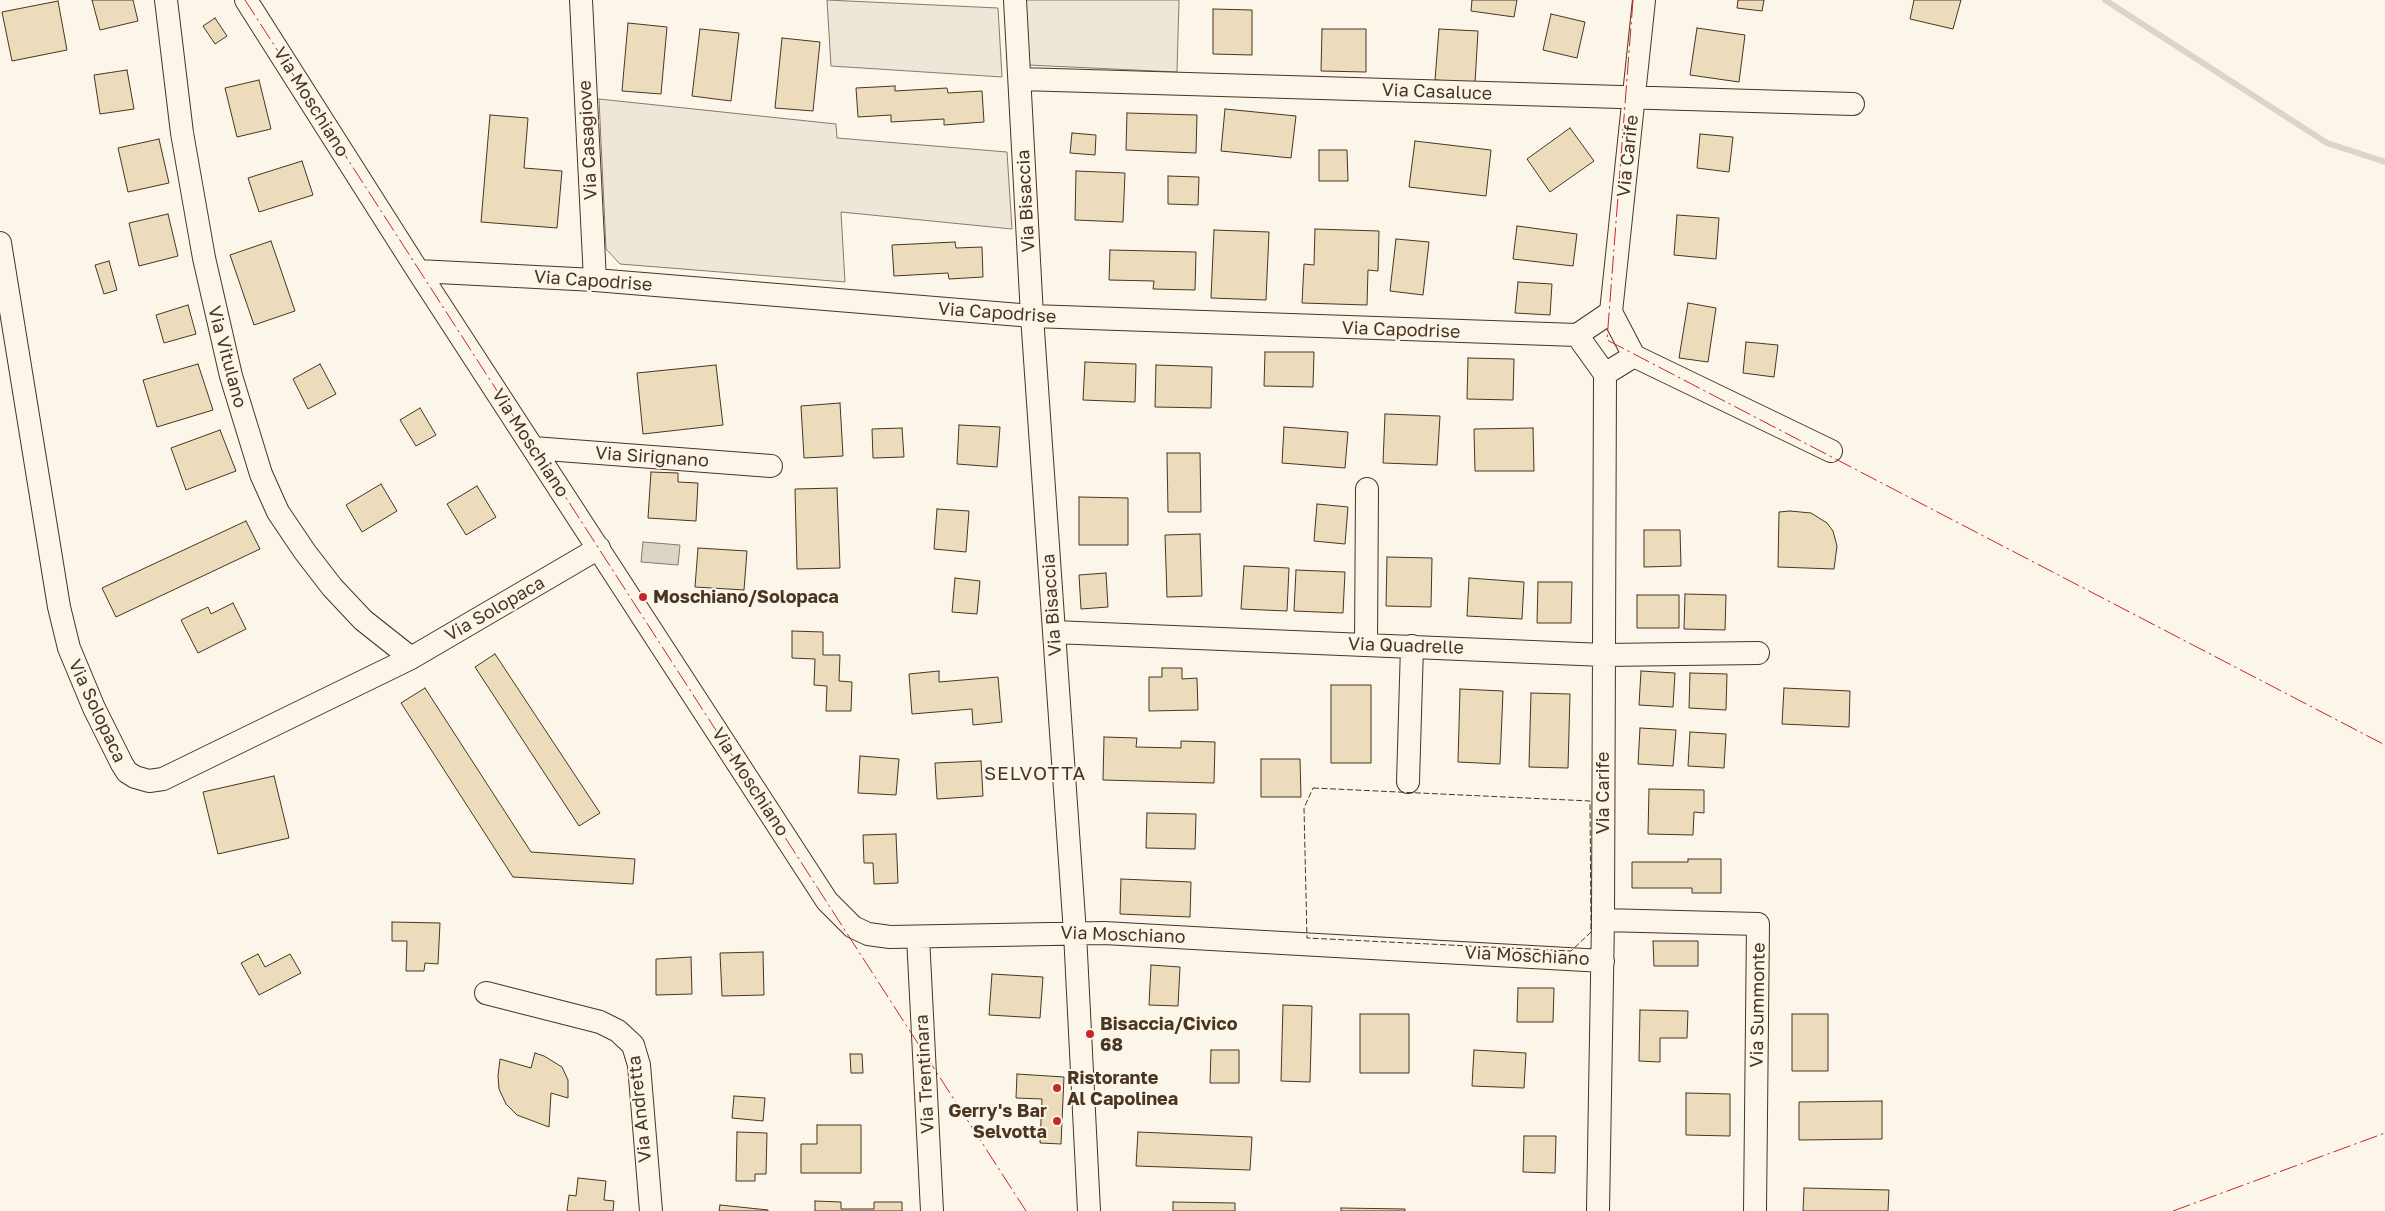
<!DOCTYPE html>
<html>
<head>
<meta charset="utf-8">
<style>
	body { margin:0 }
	canvas { display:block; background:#fbf6e9 }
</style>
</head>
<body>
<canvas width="2385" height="1211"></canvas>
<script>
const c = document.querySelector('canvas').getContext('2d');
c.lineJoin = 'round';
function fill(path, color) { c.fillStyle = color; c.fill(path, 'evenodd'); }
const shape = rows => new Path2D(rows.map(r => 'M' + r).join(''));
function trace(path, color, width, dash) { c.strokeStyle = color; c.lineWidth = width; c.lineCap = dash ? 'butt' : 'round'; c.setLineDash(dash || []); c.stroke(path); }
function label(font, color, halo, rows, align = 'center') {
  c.font = font + ' "Golos Text",sans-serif'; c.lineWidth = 4; c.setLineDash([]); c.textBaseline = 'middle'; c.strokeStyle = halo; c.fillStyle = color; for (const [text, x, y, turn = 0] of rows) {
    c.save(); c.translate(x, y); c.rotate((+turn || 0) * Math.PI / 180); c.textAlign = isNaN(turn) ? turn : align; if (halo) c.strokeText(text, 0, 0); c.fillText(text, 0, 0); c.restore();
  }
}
const green = shape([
	[827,0,998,8,1002,77,831,66,827,0],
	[1025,0,1179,0,1177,72,1028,65,1025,0],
	[599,99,836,124,837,138,1007,152,1012,229,841,212,845,282,620,264,606,249,599,99]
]);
fill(green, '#ede6d9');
trace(green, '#887966', 1);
const water = shape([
	[643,542,680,545,678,565,641,562,643,542]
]);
fill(water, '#dcd4c6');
trace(water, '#887966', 1);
trace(shape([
	[2105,0,2327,143,2385,162]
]), '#dcd4c6', 6);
const building = shape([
	[92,0,133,0,138,21,100,30,92,0],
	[1472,0,1517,0,1514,17,1471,11,1472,0],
	[1738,0,1764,0,1762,11,1737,8,1738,0],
	[1914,0,1961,0,1953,29,1910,19,1914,0],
	[58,1,67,50,12,61,2,12,58,1],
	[1213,9,1252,10,1252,55,1213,54,1213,9],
	[1551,14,1585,22,1577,58,1543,50,1551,14],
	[215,18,227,36,215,44,203,26,215,18],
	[628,23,667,27,661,94,622,91,628,23],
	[1697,28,1745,35,1739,82,1690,75,1697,28],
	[700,29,739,33,731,101,692,96,700,29],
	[1322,29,1366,29,1366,72,1321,71,1322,29],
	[1439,29,1478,31,1475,83,1435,80,1439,29],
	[782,38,820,42,813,111,775,108,782,38],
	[127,70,134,109,100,114,94,75,127,70],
	[259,80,271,129,237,137,225,88,259,80],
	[895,86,895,91,947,88,948,93,982,91,984,122,944,125,944,119,891,122,891,115,858,117,856,88,895,86],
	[1225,109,1296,116,1291,158,1221,151,1225,109],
	[1127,113,1197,115,1196,153,1126,150,1127,113],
	[490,115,528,118,524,168,562,171,557,228,481,222,490,115],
	[1570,128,1594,161,1550,192,1527,159,1570,128],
	[1072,133,1096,135,1095,155,1070,153,1072,133],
	[1700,134,1733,137,1729,172,1697,168,1700,134],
	[159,139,169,183,128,192,118,148,159,139],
	[1415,141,1491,150,1486,196,1409,187,1415,141],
	[1319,150,1347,150,1348,181,1319,181,1319,150],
	[302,161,313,195,259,212,248,178,302,161],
	[1076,171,1125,173,1123,222,1075,220,1076,171],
	[1168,176,1199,177,1198,205,1168,204,1168,176],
	[168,214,178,256,139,266,129,223,168,214],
	[1677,215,1719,218,1716,259,1674,255,1677,215],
	[1517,226,1577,234,1573,266,1513,259,1517,226],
	[1315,229,1379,231,1378,271,1368,270,1367,305,1302,303,1304,264,1314,265,1315,229],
	[1214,230,1269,232,1266,300,1211,298,1214,230],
	[1396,239,1429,242,1423,295,1390,291,1396,239],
	[271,241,295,311,254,325,230,255,271,241],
	[955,242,956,248,982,247,983,277,949,279,948,273,894,276,892,245,955,242],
	[1110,250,1196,252,1195,290,1153,289,1154,281,1109,280,1110,250],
	[109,261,117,290,104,294,95,265,109,261],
	[1518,282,1552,284,1550,315,1515,313,1518,282],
	[1688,303,1716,308,1708,362,1679,358,1688,303],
	[188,305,196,334,164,343,156,315,188,305],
	[1746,342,1778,345,1774,377,1743,373,1746,342],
	[1265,352,1314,352,1313,387,1264,386,1265,352],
	[1468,358,1514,359,1513,400,1467,399,1468,358],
	[1085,362,1136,364,1135,402,1083,400,1085,362],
	[198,364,213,410,157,427,143,380,198,364],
	[320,364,336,394,308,409,293,379,320,364],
	[716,365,723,425,643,434,637,373,716,365],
	[1156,365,1212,367,1211,408,1155,407,1156,365],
	[840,403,843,456,804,458,801,406,840,403],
	[420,408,436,435,416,446,400,420,420,408],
	[1385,414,1440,416,1437,465,1383,463,1385,414],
	[959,425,1000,427,997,467,957,464,959,425],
	[1284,427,1348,432,1345,468,1282,463,1284,427],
	[902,428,904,457,873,458,872,429,902,428],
	[1533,428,1534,471,1475,471,1474,429,1533,428],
	[220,430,236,471,186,490,171,448,220,430],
	[1167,453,1200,453,1201,512,1168,512,1167,453],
	[651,472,678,473,678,482,698,483,696,521,648,518,651,472],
	[381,484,397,511,362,532,346,505,381,484],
	[477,486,496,517,466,535,447,504,477,486],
	[837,488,840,568,797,569,795,489,837,488],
	[1079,497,1128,498,1128,545,1079,545,1079,497],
	[1317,504,1348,507,1345,544,1314,541,1317,504],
	[937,509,969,511,966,552,934,549,937,509],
	[1790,511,1811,513,1827,523,1833,531,1837,546,1834,569,1778,567,1779,512,1790,511],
	[246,521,260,549,116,617,102,588,246,521],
	[1644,530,1680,530,1681,566,1644,567,1644,530],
	[1200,534,1202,596,1167,597,1165,535,1200,534],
	[698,548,747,551,744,590,695,587,698,548],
	[1387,557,1432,558,1431,607,1386,606,1387,557],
	[1244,566,1289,568,1287,611,1241,609,1244,566],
	[1296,570,1345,572,1343,613,1294,611,1296,570],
	[1106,573,1108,607,1081,609,1079,575,1106,573],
	[955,578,980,581,977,614,952,612,955,578],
	[1469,578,1524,582,1522,619,1467,616,1469,578],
	[1538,582,1572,582,1571,623,1537,623,1538,582],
	[1685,594,1726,595,1725,630,1684,629,1685,594],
	[1637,595,1679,595,1679,628,1637,628,1637,595],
	[233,603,246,629,198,653,181,620,208,607,211,614,233,603],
	[792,631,823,632,823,655,840,655,839,681,852,682,851,711,826,711,827,686,814,685,815,659,792,658,792,631],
	[495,654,600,813,579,826,475,667,495,654],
	[1162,668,1182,668,1182,679,1197,678,1198,710,1149,711,1149,677,1162,677,1162,668],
	[939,671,939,682,998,677,1002,722,973,725,972,709,912,714,909,674,939,671],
	[1641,671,1675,673,1673,707,1639,705,1641,671],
	[1690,673,1727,674,1726,710,1689,708,1690,673],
	[1331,685,1371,685,1371,763,1331,763,1331,685],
	[425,688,531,852,635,859,633,884,513,877,401,703,425,688],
	[1784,688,1850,691,1849,727,1782,724,1784,688],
	[1460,689,1503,691,1500,764,1458,762,1460,689],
	[1531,693,1570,694,1568,768,1529,767,1531,693],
	[1640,728,1676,730,1673,766,1638,764,1640,728],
	[1690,732,1726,734,1724,768,1688,766,1690,732],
	[1104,737,1137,738,1136,747,1181,748,1181,741,1215,742,1214,783,1103,780,1104,737],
	[860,756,899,759,896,795,858,793,860,756],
	[1261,759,1300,759,1301,797,1261,797,1261,759],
	[981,761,983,796,937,799,935,763,981,761],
	[274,776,289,838,218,854,203,792,274,776],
	[1649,789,1704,790,1704,813,1694,812,1693,835,1648,834,1649,789],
	[1147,813,1196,814,1195,849,1146,848,1147,813],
	[896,834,898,883,874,884,873,863,864,863,863,835,896,834],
	[1688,859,1721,859,1721,893,1692,893,1692,888,1632,888,1632,862,1688,862,1688,859],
	[1121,879,1191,882,1190,917,1120,914,1121,879],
	[392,922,440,923,438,964,425,963,424,971,406,971,407,941,392,941,392,922],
	[1653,941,1698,941,1698,966,1654,966,1653,941],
	[763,952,764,995,722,996,720,953,763,952],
	[258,954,265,967,290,954,301,973,259,995,241,963,258,954],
	[691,957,692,994,656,995,656,959,691,957],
	[1151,965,1180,967,1178,1006,1149,1005,1151,965],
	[992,974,1043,977,1040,1018,989,1015,992,974],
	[1518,988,1554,988,1553,1022,1517,1022,1518,988],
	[1283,1005,1312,1006,1310,1082,1281,1081,1283,1005],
	[1640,1010,1688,1011,1687,1038,1660,1038,1660,1062,1639,1061,1640,1010],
	[1360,1014,1409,1014,1409,1073,1360,1073,1360,1014],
	[1792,1014,1828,1014,1828,1071,1792,1071,1792,1014],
	[1211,1050,1239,1050,1239,1083,1210,1083,1211,1050],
	[1474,1050,1526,1053,1524,1088,1472,1086,1474,1050],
	[535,1053,544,1056,562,1067,568,1080,568,1098,551,1093,549,1127,517,1115,506,1104,499,1089,498,1076,500,1059,531,1068,535,1053],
	[850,1054,862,1054,863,1073,851,1073,850,1054],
	[1017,1074,1064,1077,1061,1144,1040,1143,1042,1099,1016,1098,1017,1074],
	[1686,1093,1730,1094,1730,1136,1686,1135,1686,1093],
	[734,1096,765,1098,763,1121,732,1118,734,1096],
	[1882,1101,1882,1139,1799,1140,1799,1102,1882,1101],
	[817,1125,861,1125,861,1173,801,1173,801,1144,817,1144,817,1125],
	[737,1132,767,1133,766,1174,755,1174,755,1181,736,1181,737,1132],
	[1138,1132,1252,1137,1250,1170,1136,1166,1138,1132],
	[1524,1136,1556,1136,1555,1173,1523,1172,1524,1136],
	[578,1178,606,1181,604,1200,614,1201,613,1211,567,1211,569,1195,576,1196,578,1178],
	[1804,1188,1889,1190,1888,1211,1803,1211,1804,1188],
	[815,1201,841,1202,841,1209,874,1209,874,1202,902,1202,902,1211,815,1211,815,1201],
	[1173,1202,1235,1203,1235,1211,1173,1211,1173,1202],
	[720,1205,768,1210,768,1211,719,1211,720,1205],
	[1341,1208,1405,1209,1405,1211,1341,1211,1341,1208]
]);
fill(building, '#ecdcbc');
trace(building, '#4a3520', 1);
const minor = shape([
	[166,0,182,133,204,258,231,376,261,474,278,512,305,552,332,587,363,620,411,658],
	[246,0,418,271,827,901,853,927,868,934,890,937,1104,933,1603,961],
	[581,0,595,280],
	[1015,0,1032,316,1075,933,1089,1211],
	[1021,79,1853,104],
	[0,243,59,607,69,648,94,708,122,764,127,772,135,777,149,781,163,779,411,658,599,548],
	[418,271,595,280,1032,316,1577,335],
	[1611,312,1644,0],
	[1577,335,1605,374,1603,920,1598,1211],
	[1577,335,1611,312,1634,356,1605,374],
	[1634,356,1831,451],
	[533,448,771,466],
	[1054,632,1604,655,1758,653],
	[1366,645,1367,489],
	[1408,782,1412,646],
	[1603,920,1758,924,1755,1211],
	[918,937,932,1211],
	[486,993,600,1022,618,1031,633,1045,639,1065,651,1211]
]);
trace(minor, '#4a3520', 24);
trace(minor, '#fbf6e9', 22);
trace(shape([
	[1313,788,1590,801,1591,932,1571,951,1307,938,1304,808,1313,788]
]), '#4a3520', 1, [6, 2.5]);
trace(shape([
	[245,0,1026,1211],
	[1633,0,1607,340,2385,745],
	[2173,1211,2385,1133]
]), '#c62828', 1, [18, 4, 2.5, 4]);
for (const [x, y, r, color] of [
	[643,597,5,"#c62828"],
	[1090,1034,5,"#c62828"],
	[1057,1088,5,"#c62828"],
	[1057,1121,5,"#c62828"]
]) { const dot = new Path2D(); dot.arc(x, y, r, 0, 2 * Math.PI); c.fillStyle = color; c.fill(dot); trace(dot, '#fbf6e9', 2); }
label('18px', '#4a3520', '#fbf6e9', [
	["Via Casaluce",1437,92,2],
	["Via Moschiano",311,102,58],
	["Via Casagiove",588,140,-93],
	["Via Carife",1628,156,-84],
	["Via Bisaccia",1026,201,-93],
	["Via Capodrise",593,281,4],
	["Via Capodrise",997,313,4],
	["Via Capodrise",1401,330,2],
	["Via Vitulano",227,357,75],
	["Via Moschiano",530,443,57],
	["Via Sirignano",652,457,4],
	["Via Bisaccia",1052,605,-94],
	["Via Solopaca",495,609,-30],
	["Via Quadrelle",1406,646,2],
	["Via Solopaca",97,711,65],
	["Via Moschiano",750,782,57],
	["Via Carife",1603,793,-90],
	["Via Moschiano",1123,935,2],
	["Via Moschiano",1527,956,3],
	["Via Summonte",1758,1005,-89],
	["Via Trentinara",925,1074,-93],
	["Via Andretta",640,1109,-96]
]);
label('bold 18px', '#4a3520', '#fbf6e9', [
	["Moschiano/Solopaca",653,597],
	["Bisaccia/Civico",1100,1024],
	["68",1100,1045],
	["Ristorante",1067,1078],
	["Al Capolinea",1067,1099],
	["Gerry's Bar",1047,1111,"right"],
	["Selvotta",1047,1132,"right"]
], 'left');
c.letterSpacing = '1px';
label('19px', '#4a3520', '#fbf6e9', [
	["SELVOTTA",1035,774]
]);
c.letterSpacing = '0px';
</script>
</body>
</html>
